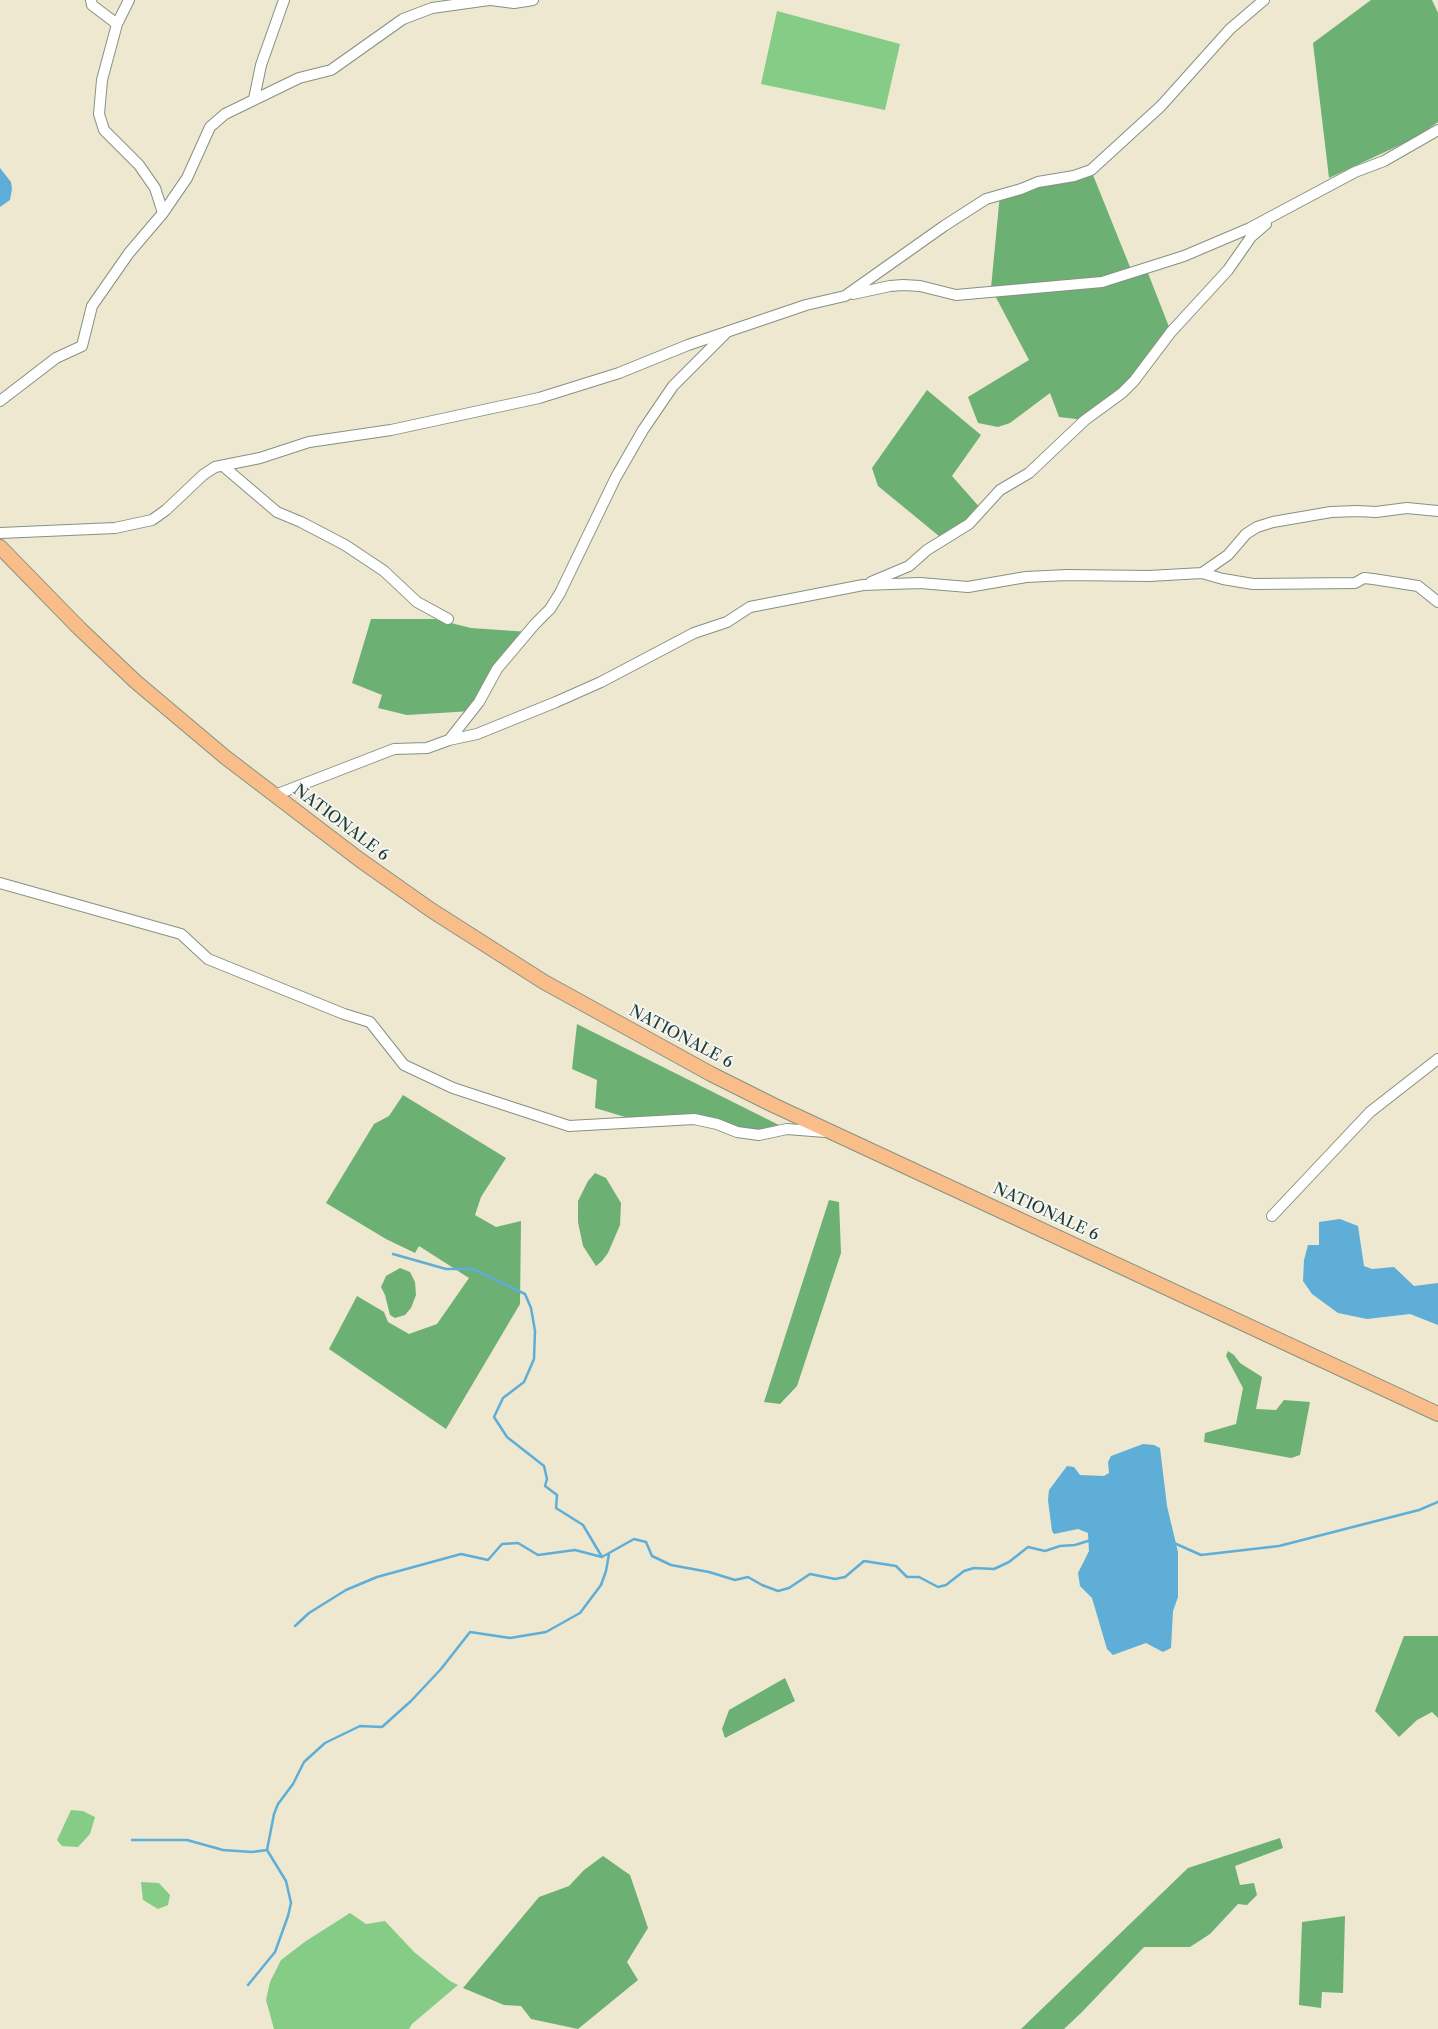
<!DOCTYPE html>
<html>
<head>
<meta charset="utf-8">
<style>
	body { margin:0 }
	canvas { display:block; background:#ede8cf }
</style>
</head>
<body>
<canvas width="1438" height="2029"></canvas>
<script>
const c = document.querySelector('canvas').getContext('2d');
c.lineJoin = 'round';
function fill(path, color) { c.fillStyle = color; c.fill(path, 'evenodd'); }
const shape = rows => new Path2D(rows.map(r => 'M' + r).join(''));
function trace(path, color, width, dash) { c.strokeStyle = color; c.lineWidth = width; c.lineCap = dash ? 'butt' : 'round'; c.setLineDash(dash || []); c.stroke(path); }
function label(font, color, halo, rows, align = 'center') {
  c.font = font + ' "Libre Caslon Text",serif'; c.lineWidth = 4; c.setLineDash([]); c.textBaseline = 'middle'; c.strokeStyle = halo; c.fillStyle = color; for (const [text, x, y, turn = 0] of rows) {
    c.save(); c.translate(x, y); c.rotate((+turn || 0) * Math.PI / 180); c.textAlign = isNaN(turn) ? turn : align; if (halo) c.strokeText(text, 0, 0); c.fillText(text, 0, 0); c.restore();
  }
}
fill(shape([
	[777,11,900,44,885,110,761,84],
	[71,1810,83,1811,95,1817,90,1834,78,1847,62,1846,57,1840],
	[141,1882,159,1883,170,1895,168,1905,158,1909,143,1900],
	[350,1913,366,1924,385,1921,414,1952,450,1981,458,1985,412,2024,409,2029,274,2029,266,2000,270,1982,281,1960,306,1941]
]), '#85cc87');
fill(shape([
	[1371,0,1432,0,1438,13,1438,122,1415,138,1329,178,1313,43],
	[1091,170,1132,272,1146,268,1171,332,1134,381,1085,420,1059,417,1050,393,1010,423,998,427,978,423,968,397,1029,360,991,288,1000,194],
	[927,390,981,435,952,476,982,510,945,541,878,486,872,468],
	[371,619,435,619,471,628,529,632,472,711,407,715,378,708,382,695,352,683],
	[577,1024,787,1129,759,1135,717,1124,642,1122,595,1108,597,1080,572,1069],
	[403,1095,506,1158,481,1197,475,1215,496,1227,521,1221,520,1304,446,1429,329,1349,357,1296,384,1312,388,1322,409,1334,437,1324,469,1278,419,1246,415,1253,386,1239,326,1203,374,1124,389,1116],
	[595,1173,606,1178,621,1203,620,1225,608,1253,602,1261,596,1266,583,1246,578,1222,578,1201,588,1181],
	[829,1200,839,1202,841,1253,797,1386,780,1404,764,1402],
	[400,1268,410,1272,415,1282,416,1295,411,1308,405,1315,395,1318,390,1315,385,1295,381,1287,386,1276],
	[1228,1351,1234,1355,1240,1363,1262,1377,1256,1409,1276,1410,1284,1400,1310,1402,1300,1455,1291,1458,1204,1442,1205,1433,1236,1424,1243,1388,1226,1356],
	[1404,1636,1438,1636,1438,1718,1432,1712,1417,1720,1399,1737,1375,1711],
	[785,1678,795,1701,725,1738,722,1729,729,1710],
	[1280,1838,1283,1848,1235,1866,1240,1885,1254,1883,1257,1895,1247,1905,1238,1904,1210,1934,1190,1947,1144,1947,1082,2012,1064,2029,1021,2029,1188,1868],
	[603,1856,630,1875,648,1928,627,1962,638,1980,578,2029,531,2019,521,2006,504,2005,463,1988,539,1897,569,1886,584,1870],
	[1345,1916,1343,1993,1322,1992,1321,2008,1299,2005,1302,1922]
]), '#6cb074');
fill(shape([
	[0,168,11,182,12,189,10,200,0,207],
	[1340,1219,1358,1226,1364,1266,1372,1269,1394,1267,1414,1286,1438,1283,1438,1325,1410,1314,1367,1319,1338,1313,1312,1294,1303,1281,1304,1260,1308,1245,1319,1245,1319,1222],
	[1143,1444,1154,1445,1160,1448,1167,1506,1178,1552,1178,1597,1173,1611,1171,1648,1163,1652,1146,1643,1113,1655,1107,1649,1092,1598,1080,1586,1078,1573,1089,1551,1088,1533,1078,1529,1054,1534,1052,1531,1048,1500,1049,1490,1067,1466,1074,1467,1080,1475,1104,1476,1109,1473,1108,1462,1111,1456]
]), '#5eaed8');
trace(shape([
	[393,1254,446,1269,473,1269,525,1294,531,1308,535,1331,534,1359,524,1382,503,1398,494,1417,507,1437,544,1466,547,1479,545,1486,557,1495,556,1508,583,1525,602,1557],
	[1174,1543,1201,1555,1279,1546,1419,1510,1438,1502],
	[295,1626,309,1613,346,1590,377,1577,461,1554,488,1560,502,1544,518,1543,538,1555,575,1550,602,1557,634,1539,646,1542,652,1556,671,1565,709,1572,735,1580,748,1577,762,1585,778,1591,789,1588,810,1574,835,1579,845,1577,864,1561,896,1566,907,1577,919,1577,938,1587,946,1585,964,1571,974,1568,994,1569,1009,1562,1028,1547,1045,1551,1060,1546,1075,1545,1091,1540],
	[132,1840,187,1840,223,1850,252,1852,267,1850,274,1814,278,1804,293,1784,304,1762,325,1743,360,1726,382,1727,411,1701,441,1669,470,1632,510,1638,546,1632,580,1613,601,1585,606,1571,609,1554],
	[248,1985,275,1952,288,1916,291,1903,286,1881,267,1850]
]), '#5eaed8', 2.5);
const minor = shape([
	[91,0,92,5,117,24],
	[129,0,117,24,102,80,99,114,104,130,139,165,155,188,163,213],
	[491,0,514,3,533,0],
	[254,99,261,65,284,0],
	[853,294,890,286,903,285,920,286,956,295,1102,282,1184,256,1250,228,1355,172,1384,161,1438,130],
	[0,401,56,358,82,346,92,306,129,253,163,213,187,178,210,127,225,114,299,78,331,70,403,19,432,8,489,0],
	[223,466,277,512,301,522,345,545,384,571,417,602,448,619],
	[0,533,115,528,152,520,166,510,203,475,215,467,260,458,309,442,391,430,539,398,619,373,688,345,806,305,845,296,944,226,986,199,1021,189,1038,182,1074,176,1091,170,1161,106,1230,29,1264,0],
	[1202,573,1228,555,1246,534,1257,527,1273,522,1331,512,1357,511,1376,512,1407,508,1438,511],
	[871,582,909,566,927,550,969,524,1000,490,1029,473,1085,420,1122,393,1134,381,1171,332,1228,270,1251,237,1266,224],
	[449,740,477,734,556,702,601,682,694,633,727,622,750,607,863,585,920,583,968,587,1026,577,1067,575,1149,576,1202,573,1223,579,1253,584,1355,583,1364,578,1373,579,1418,586,1438,602],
	[275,795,394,749,427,748,449,740,479,702,497,669,535,624,550,609,560,593,616,477,643,430,673,386,725,334],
	[0,883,181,934,208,959,344,1014,370,1022,404,1065,453,1088,569,1126,694,1119,717,1124,737,1132,759,1135,787,1129,825,1132],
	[1272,1216,1370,1112,1438,1059]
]);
const major = shape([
	[0,547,79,628,136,682,225,757,360,860,431,910,544,982,711,1074,773,1105,1438,1414]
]);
trace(minor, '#869282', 12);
trace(major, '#869282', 16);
trace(minor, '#fff', 10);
trace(major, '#f8bd89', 14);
label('16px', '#1f3d34', '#f6f6f2', [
	["NATIONALE 6",341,823,37],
	["NATIONALE 6",681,1037,28],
	["NATIONALE 6",1046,1212,25]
]);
</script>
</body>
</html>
